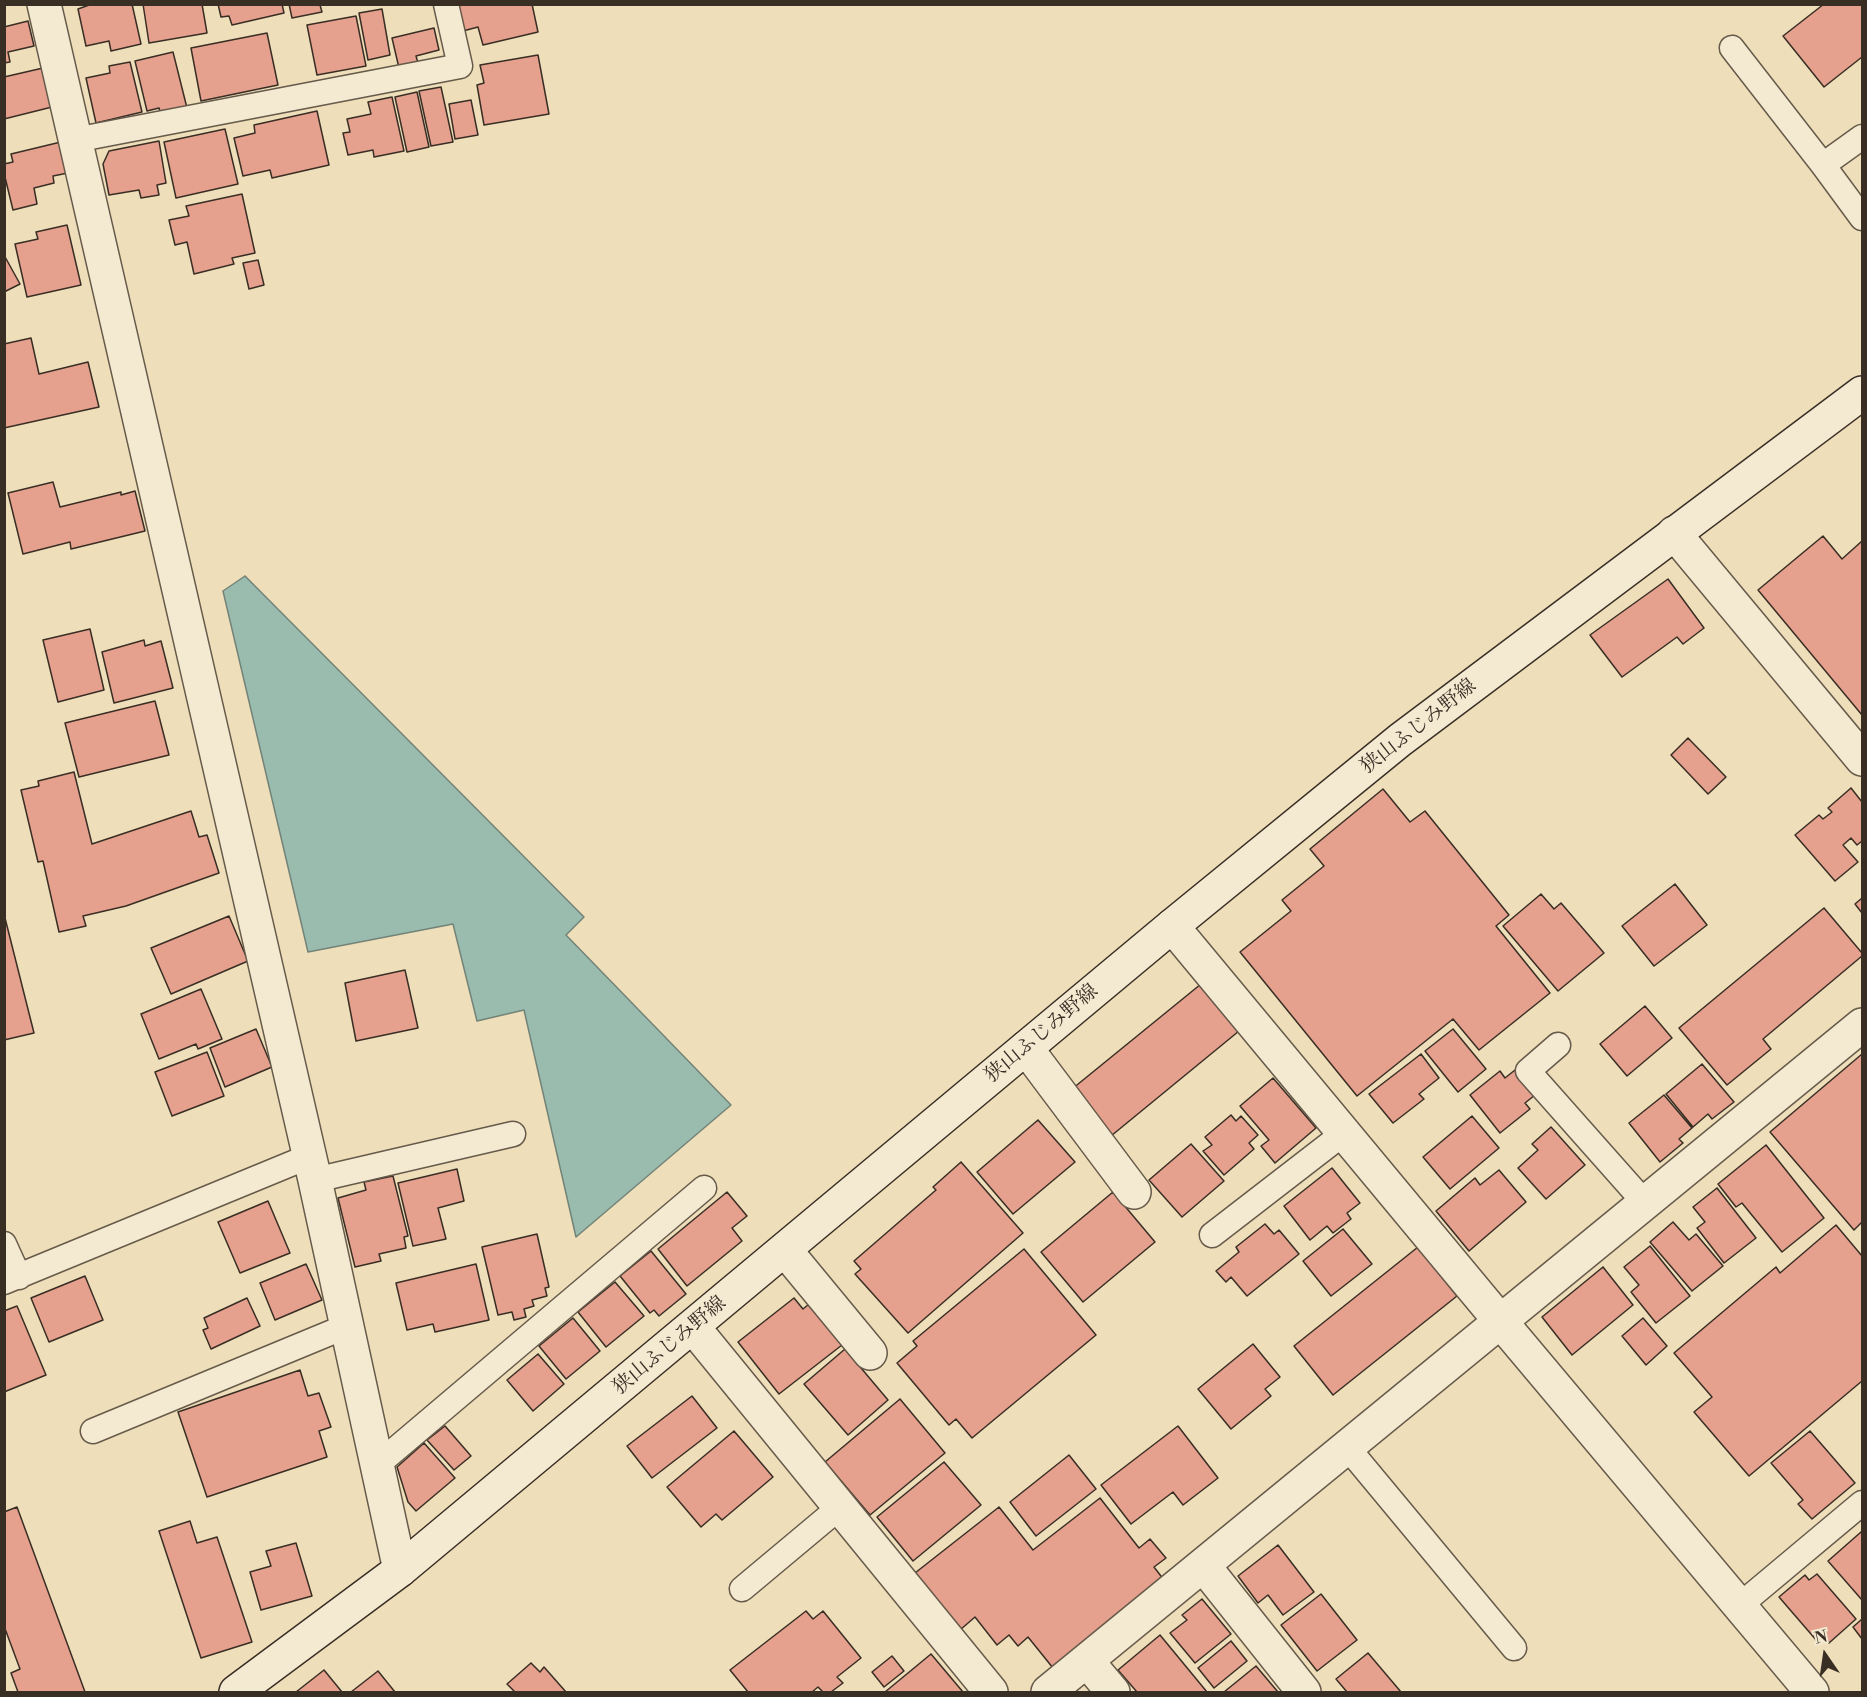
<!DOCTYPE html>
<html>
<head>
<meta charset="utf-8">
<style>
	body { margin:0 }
	#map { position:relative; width:1867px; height:1697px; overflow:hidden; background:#eedeba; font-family:"Libre Bodoni",serif }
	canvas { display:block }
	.frame { position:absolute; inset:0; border:6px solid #392e24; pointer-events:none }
	.north { position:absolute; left:1795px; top:1625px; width:60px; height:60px; -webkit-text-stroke:4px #f4ead2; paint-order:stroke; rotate:347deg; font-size:16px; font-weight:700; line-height:24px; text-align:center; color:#392e24 }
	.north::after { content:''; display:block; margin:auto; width:21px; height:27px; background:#392e24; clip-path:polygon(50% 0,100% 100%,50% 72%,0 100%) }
</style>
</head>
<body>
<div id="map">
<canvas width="1867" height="1697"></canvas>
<div class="frame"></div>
<div class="north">N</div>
</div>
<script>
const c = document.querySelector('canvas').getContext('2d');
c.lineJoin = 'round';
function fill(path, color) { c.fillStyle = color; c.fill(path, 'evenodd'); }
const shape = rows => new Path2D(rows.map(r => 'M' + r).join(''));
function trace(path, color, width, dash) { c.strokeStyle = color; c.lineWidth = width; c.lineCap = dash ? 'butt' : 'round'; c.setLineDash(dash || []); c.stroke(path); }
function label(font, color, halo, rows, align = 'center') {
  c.font = font + ' "Libre Bodoni","Noto Serif JP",serif'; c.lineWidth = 4.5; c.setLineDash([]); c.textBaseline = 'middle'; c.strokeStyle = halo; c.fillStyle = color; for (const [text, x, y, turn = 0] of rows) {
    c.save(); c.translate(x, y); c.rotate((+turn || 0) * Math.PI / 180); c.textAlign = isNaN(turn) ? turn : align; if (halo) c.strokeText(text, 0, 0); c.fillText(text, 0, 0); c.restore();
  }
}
const water = shape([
	[245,576,584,917,566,935,731,1105,576,1237,524,1010,477,1021,453,924,308,952,223,591,245,576]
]);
fill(water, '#99bcaf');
trace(water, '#738377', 1.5);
const building = shape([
	[92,4,132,4,141,44,111,51,109,41,86,46,78,9,92,4],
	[143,4,202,4,207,33,149,43,143,4],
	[218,4,282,4,284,13,232,25,229,16,221,17,218,4],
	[289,4,324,4,320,5,322,12,292,18,289,4],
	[456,4,532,4,538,32,483,45,478,27,463,31,456,4],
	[1824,4,1862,4,1862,57,1824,87,1783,36,1824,4],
	[382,9,390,55,368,60,359,13,382,9],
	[356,16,366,66,317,75,307,25,356,16],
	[28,21,34,46,8,52,10,62,4,63,4,27,28,21],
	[434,28,439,50,416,56,418,63,399,68,392,38,434,28],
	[267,33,278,85,201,101,191,48,267,33],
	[173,52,187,108,161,115,159,108,147,111,135,61,173,52],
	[538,55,549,114,484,125,477,85,484,83,480,65,538,55],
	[130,62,142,112,96,123,86,78,110,73,109,66,130,62],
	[43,68,60,105,4,119,4,77,43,68],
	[441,87,453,142,431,146,419,91,441,87],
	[417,92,429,147,407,152,395,97,417,92],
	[392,97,404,151,374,157,373,150,348,155,343,133,350,132,347,119,371,114,368,102,392,97],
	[471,100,478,135,455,139,449,104,471,100],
	[317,111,329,165,272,178,270,170,243,176,234,138,255,133,254,125,317,111],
	[225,129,238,184,176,198,164,142,225,129],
	[65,141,73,172,53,176,54,183,34,188,37,204,13,210,4,173,4,164,13,162,11,154,65,141],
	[159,141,166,183,157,185,159,195,141,198,139,190,109,195,103,164,109,151,159,141],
	[242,194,255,253,232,258,234,264,194,274,187,242,175,245,169,220,189,216,186,206,242,194],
	[67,225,81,285,27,297,15,244,38,239,36,232,67,225],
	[4,255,20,284,4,292,4,255],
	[258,260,264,285,249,289,243,263,258,260],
	[31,338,39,374,88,362,99,407,4,428,4,344,31,338],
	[53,482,60,507,121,492,121,495,135,491,145,531,71,549,70,542,23,554,8,493,53,482],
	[1823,536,1842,559,1862,541,1862,715,1758,590,1823,536],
	[1668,579,1704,628,1683,644,1677,637,1622,677,1590,635,1668,579],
	[90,629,104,690,58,702,43,640,90,629],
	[144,640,145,646,161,641,173,688,114,703,102,652,144,640],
	[155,701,169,755,79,777,65,723,155,701],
	[1688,738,1726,777,1708,794,1671,755,1688,738],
	[74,772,92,844,191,811,199,837,207,835,219,873,126,906,83,916,86,926,59,932,43,861,38,862,21,790,39,786,38,781,74,772],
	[1851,788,1862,802,1862,841,1857,845,1851,838,1843,845,1858,862,1835,881,1795,835,1819,815,1823,819,1832,812,1828,808,1851,788],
	[1383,789,1410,822,1425,811,1509,915,1496,926,1550,993,1479,1050,1453,1019,1357,1096,1240,952,1291,911,1282,900,1324,866,1310,849,1383,789],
	[1675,884,1707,925,1654,966,1622,926,1675,884],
	[1541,894,1554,909,1561,903,1604,953,1558,991,1503,926,1541,894],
	[1862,898,1862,913,1855,904,1862,898],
	[1824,908,1862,953,1862,956,1763,1039,1771,1049,1727,1085,1679,1028,1824,908],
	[4,914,34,1033,4,1040,4,914],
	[229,916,248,961,171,994,151,948,229,916],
	[405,970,418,1028,356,1041,345,983,405,970],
	[1201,984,1239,1031,1111,1136,1072,1089,1201,984],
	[201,989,222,1039,198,1049,196,1044,159,1059,141,1014,201,989],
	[1645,1006,1672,1038,1627,1076,1600,1044,1645,1006],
	[256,1029,272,1067,225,1087,210,1048,256,1029],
	[1453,1029,1486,1069,1458,1092,1425,1051,1453,1029],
	[207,1052,224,1096,172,1116,155,1072,207,1052],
	[1421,1054,1439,1078,1419,1094,1424,1099,1393,1123,1369,1094,1421,1054],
	[1862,1054,1862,1222,1854,1230,1770,1132,1862,1054],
	[1702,1064,1734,1102,1712,1119,1708,1114,1693,1127,1666,1094,1702,1064],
	[1515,1070,1535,1095,1525,1103,1530,1109,1500,1133,1470,1095,1500,1071,1505,1078,1515,1070],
	[1273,1078,1316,1128,1275,1163,1261,1146,1269,1140,1240,1106,1273,1078],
	[1664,1095,1692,1128,1679,1139,1683,1143,1660,1162,1629,1123,1664,1095],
	[1231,1115,1236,1121,1241,1116,1258,1135,1249,1143,1254,1149,1224,1175,1203,1151,1212,1145,1205,1137,1231,1115],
	[1472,1116,1499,1148,1450,1189,1423,1157,1472,1116],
	[1038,1120,1075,1162,1013,1214,977,1172,1038,1120],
	[1551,1127,1585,1165,1546,1199,1518,1168,1538,1150,1532,1144,1551,1127],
	[1191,1144,1224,1181,1182,1217,1149,1180,1191,1144],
	[1766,1145,1824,1218,1782,1252,1742,1203,1736,1207,1718,1184,1766,1145],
	[961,1162,1023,1233,908,1333,855,1274,861,1269,854,1261,936,1190,933,1187,961,1162],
	[1332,1168,1360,1203,1347,1213,1351,1219,1333,1233,1327,1226,1310,1240,1284,1206,1332,1168],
	[457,1169,464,1201,438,1208,446,1239,413,1246,398,1183,457,1169],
	[1499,1170,1526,1202,1469,1251,1436,1211,1475,1178,1480,1185,1499,1170],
	[393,1176,408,1236,404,1237,406,1248,379,1254,381,1261,355,1267,338,1198,366,1190,364,1182,393,1176],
	[1717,1188,1756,1238,1724,1263,1697,1228,1705,1222,1693,1207,1717,1188],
	[727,1192,747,1216,732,1228,742,1241,687,1286,658,1249,727,1192],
	[1113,1192,1155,1242,1083,1302,1041,1252,1113,1192],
	[268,1201,290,1253,240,1273,218,1222,268,1201],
	[1673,1222,1689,1240,1696,1234,1723,1266,1692,1291,1650,1242,1673,1222],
	[1265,1224,1274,1234,1279,1230,1299,1254,1247,1296,1231,1277,1226,1282,1216,1271,1239,1252,1236,1247,1265,1224],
	[1836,1225,1862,1256,1862,1381,1749,1476,1694,1412,1712,1397,1674,1353,1776,1267,1780,1273,1836,1225],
	[1343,1229,1372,1264,1331,1296,1303,1261,1343,1229],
	[537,1234,549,1287,545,1288,547,1296,532,1300,534,1306,524,1309,526,1317,514,1320,512,1312,498,1315,482,1247,537,1234],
	[1650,1246,1690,1296,1656,1323,1631,1292,1639,1285,1624,1267,1650,1246],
	[1418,1247,1457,1296,1333,1395,1294,1346,1418,1247],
	[1024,1249,1096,1335,972,1438,956,1419,949,1425,897,1363,917,1346,913,1341,1024,1249],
	[651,1251,686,1294,659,1316,654,1310,650,1313,620,1276,651,1251],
	[306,1264,322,1300,275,1320,260,1283,306,1264],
	[476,1264,489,1320,435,1332,433,1324,407,1330,396,1283,476,1264],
	[1603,1267,1633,1305,1572,1355,1542,1317,1603,1267],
	[85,1276,103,1320,49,1342,31,1298,85,1276],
	[615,1282,644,1316,606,1347,578,1312,615,1282],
	[247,1298,260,1326,211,1349,203,1330,208,1328,204,1318,247,1298],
	[794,1298,803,1309,809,1304,842,1345,779,1394,738,1342,794,1298],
	[17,1306,46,1375,4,1392,4,1311,17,1306],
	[573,1318,600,1351,566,1379,539,1346,573,1318],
	[1643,1318,1667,1346,1646,1365,1622,1336,1643,1318],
	[1253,1344,1280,1377,1265,1389,1271,1396,1231,1429,1198,1389,1253,1344],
	[845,1349,888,1400,848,1435,804,1384,845,1349],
	[538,1354,564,1384,533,1411,507,1380,538,1354],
	[300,1370,308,1396,319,1393,331,1427,319,1431,327,1457,207,1497,178,1412,300,1370],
	[692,1396,717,1428,652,1478,627,1446,692,1396],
	[900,1399,945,1453,870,1515,825,1462,900,1399],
	[445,1426,471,1456,454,1470,427,1440,445,1426],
	[1178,1426,1218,1478,1183,1505,1173,1492,1131,1524,1101,1485,1178,1426],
	[734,1431,773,1477,722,1520,716,1514,701,1527,667,1487,734,1431],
	[1810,1431,1855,1483,1812,1519,1798,1504,1803,1500,1771,1463,1810,1431],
	[424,1443,455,1478,416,1511,408,1502,397,1467,424,1443],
	[1069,1455,1096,1489,1036,1536,1010,1502,1069,1455],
	[944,1462,981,1505,913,1561,877,1517,944,1462],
	[1100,1498,1139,1548,1150,1539,1166,1558,1154,1567,1164,1580,1053,1668,1028,1637,1018,1646,1009,1635,997,1645,975,1617,960,1630,915,1573,999,1507,1033,1550,1100,1498],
	[17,1507,85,1692,18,1692,11,1673,20,1669,4,1626,4,1512,17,1507],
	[190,1521,197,1543,217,1537,252,1642,201,1658,159,1531,190,1521],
	[1861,1532,1862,1534,1862,1600,1828,1561,1861,1532],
	[296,1543,312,1596,261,1610,250,1572,271,1566,266,1551,296,1543],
	[1278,1545,1314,1592,1283,1615,1268,1595,1258,1603,1238,1576,1278,1545],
	[1817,1574,1856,1619,1829,1643,1823,1636,1817,1641,1779,1597,1805,1575,1809,1580,1817,1574],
	[1321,1594,1357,1640,1317,1671,1281,1625,1321,1594],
	[1202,1599,1231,1634,1195,1663,1170,1633,1187,1620,1182,1615,1202,1599],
	[806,1611,813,1619,823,1611,861,1658,837,1677,843,1683,831,1692,823,1692,818,1687,812,1692,748,1692,730,1670,806,1611],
	[1862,1619,1862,1639,1853,1627,1862,1619],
	[1160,1635,1207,1692,1137,1692,1118,1670,1160,1635],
	[1231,1641,1247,1661,1214,1688,1198,1668,1231,1641],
	[1368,1653,1401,1692,1347,1692,1336,1679,1368,1653],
	[931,1654,963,1692,885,1692,931,1654],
	[892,1656,904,1671,884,1687,872,1672,892,1656],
	[531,1663,540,1672,544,1667,566,1692,513,1692,514,1691,507,1684,531,1663],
	[1256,1666,1278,1692,1224,1692,1256,1666],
	[324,1670,342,1692,296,1692,324,1670],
	[378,1671,395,1692,351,1692,378,1671]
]);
fill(building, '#e5a08e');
trace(building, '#392e24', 1.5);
const service = shape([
	[1732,48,1823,165],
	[1862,137,1823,165,1862,218],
	[75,140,460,66,446,4],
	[1558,1045,1528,1071,1645,1203],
	[315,1180,513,1134],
	[1212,1235,1344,1133],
	[4,1244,19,1277],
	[4,1282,310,1156],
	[93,1431,347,1326],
	[1347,1447,1514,1648],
	[377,1465,704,1188],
	[742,1589,840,1507],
	[1739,1606,1862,1503]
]);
const minor = shape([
	[44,4,315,1180,400,1570],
	[1674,533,1862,759],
	[1172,926,1501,1322,1812,1692],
	[1026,1048,1134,1192],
	[785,1250,870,1353],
	[693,1327,991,1692],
	[1203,1565,1304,1692],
	[1087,1661,1113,1692],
	[1048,1692,1862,1025]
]);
const secondary = shape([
	[236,1692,400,1570,1172,926,1400,740,1862,393]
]);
trace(service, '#665a4a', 27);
trace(minor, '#665a4a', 36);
trace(secondary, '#392e24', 36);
trace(service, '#f4ead2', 24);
trace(minor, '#f4ead2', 33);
trace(secondary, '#f4ead2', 33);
label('20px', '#392e24', '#f4ead2', [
	["狭山ふじみ野線",1419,727,-38],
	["狭山ふじみ野線",1042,1034,-40],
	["狭山ふじみ野線",670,1346,-40]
]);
</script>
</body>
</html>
